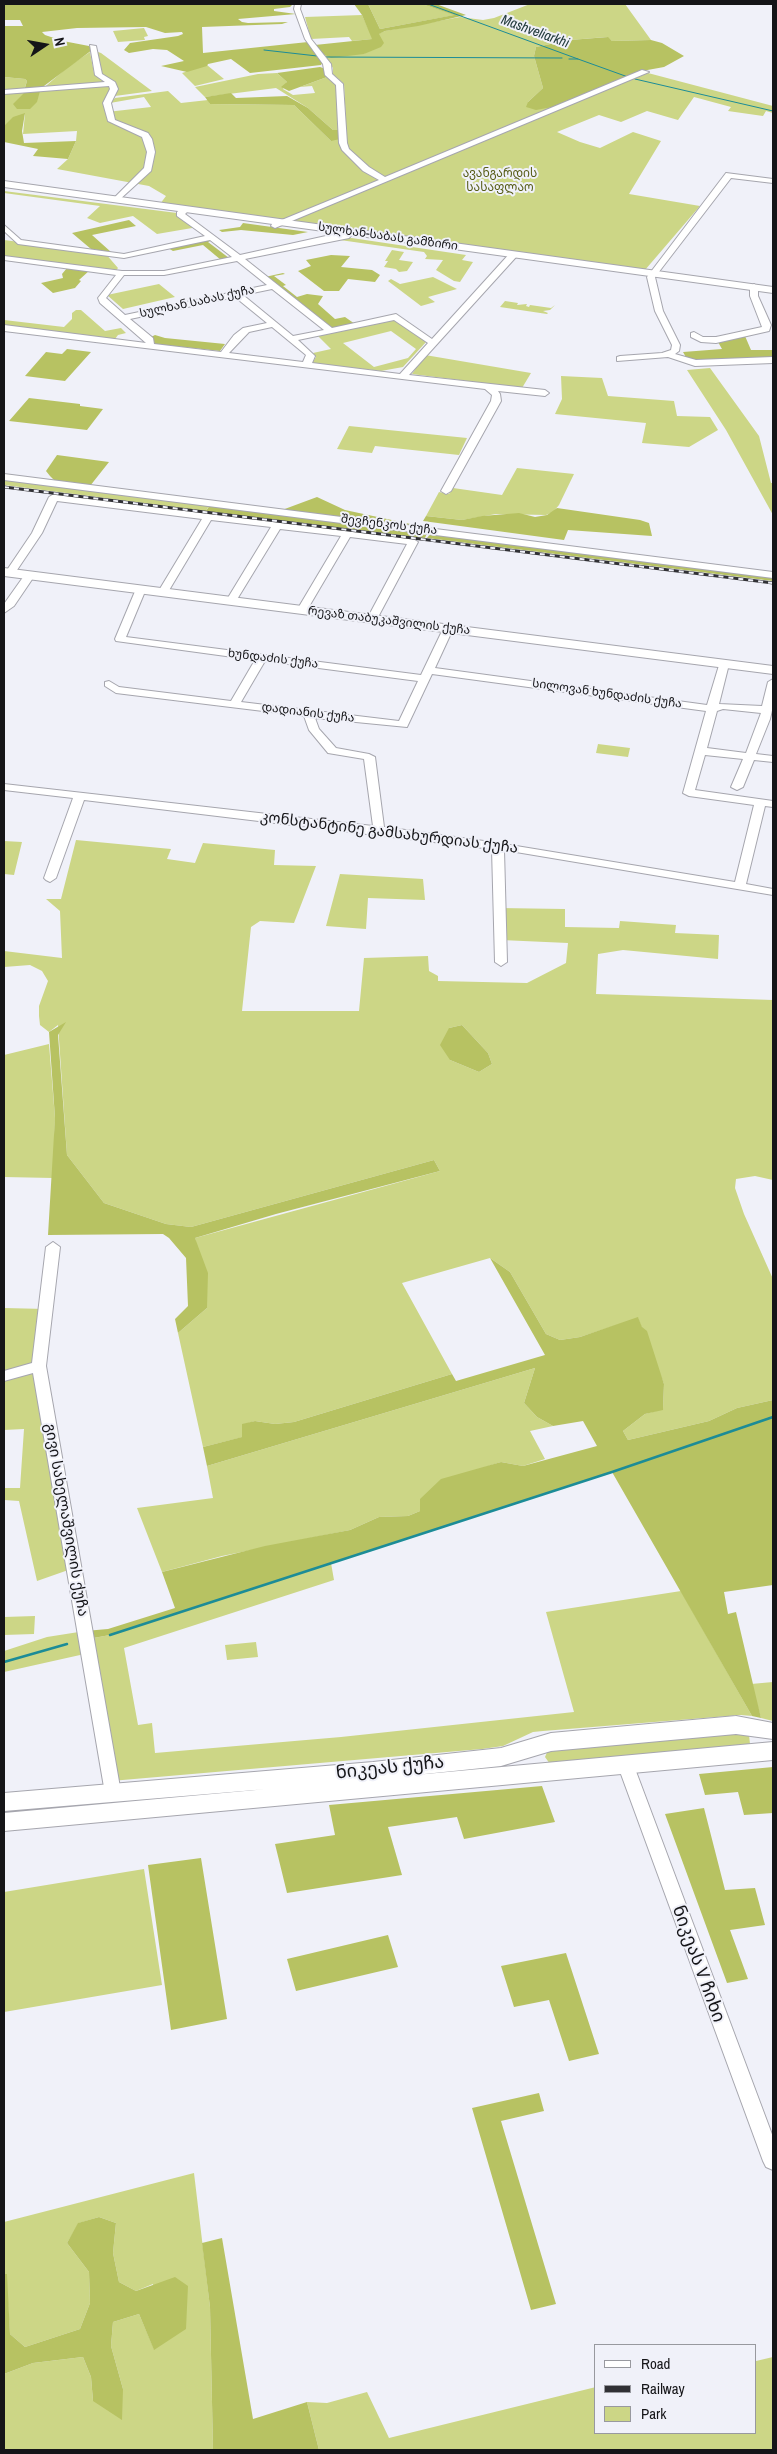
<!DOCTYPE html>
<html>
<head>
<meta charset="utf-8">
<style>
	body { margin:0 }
	#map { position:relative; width:777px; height:2454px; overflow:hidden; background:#f0f1f9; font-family:"Archivo Narrow",sans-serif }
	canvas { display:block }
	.frame { position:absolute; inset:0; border:5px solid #151518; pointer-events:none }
	.legend { position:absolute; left:594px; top:2344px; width:162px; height:90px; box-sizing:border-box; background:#f0f1f9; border:1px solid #98999f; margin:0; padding:6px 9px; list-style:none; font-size:15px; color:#151518 }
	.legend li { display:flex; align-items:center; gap:10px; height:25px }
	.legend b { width:25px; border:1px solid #98999f }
	.north { position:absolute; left:20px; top:20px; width:50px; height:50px; -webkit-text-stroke:4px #f0f1f9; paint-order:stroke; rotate:78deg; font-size:14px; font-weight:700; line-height:20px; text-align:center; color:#151518 }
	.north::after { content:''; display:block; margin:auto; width:18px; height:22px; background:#151518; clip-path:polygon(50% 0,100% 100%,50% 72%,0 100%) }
</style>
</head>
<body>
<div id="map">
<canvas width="777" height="2454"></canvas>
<div class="frame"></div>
<ul class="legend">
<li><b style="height:6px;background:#fff"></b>Road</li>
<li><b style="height:6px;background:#313135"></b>Railway</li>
<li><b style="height:14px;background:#ccd686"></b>Park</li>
</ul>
<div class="north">N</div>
</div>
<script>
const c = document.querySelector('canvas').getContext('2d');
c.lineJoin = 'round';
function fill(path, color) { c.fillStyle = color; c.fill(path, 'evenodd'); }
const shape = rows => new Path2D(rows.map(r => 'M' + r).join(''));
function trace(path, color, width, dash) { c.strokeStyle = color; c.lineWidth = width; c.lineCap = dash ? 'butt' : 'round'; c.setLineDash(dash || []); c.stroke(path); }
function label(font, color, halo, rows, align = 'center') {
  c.font = font + ' "Archivo Narrow","Noto Sans Georgian",sans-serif'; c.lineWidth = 4; c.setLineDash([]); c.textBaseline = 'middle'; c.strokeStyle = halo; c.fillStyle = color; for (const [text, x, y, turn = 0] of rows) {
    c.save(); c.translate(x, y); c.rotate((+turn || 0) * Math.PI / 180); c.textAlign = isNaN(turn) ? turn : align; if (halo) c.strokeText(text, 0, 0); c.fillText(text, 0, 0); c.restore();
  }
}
fill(shape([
	[368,4,422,4,455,15,380,29],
	[530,4,625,4,651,40,612,41,607,37,570,40,536,47,534,56,543,88,528,102,548,107,558,106,531,116,534,119,648,73,773,106,773,113,766,111,763,116,728,111,731,107,694,97,678,120,647,111,621,122,599,115,557,132,580,142,600,148,633,132,661,141,629,194,700,206,645,270,160,204,166,196,149,186,57,169,68,159,76,141,77,131,23,134,25,114,4,126,4,93,24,92,23,94,40,91,69,66,90,52,94,73,111,87,107,112,151,107,144,97,110,103,115,98,168,91,181,103,208,100,210,104,294,105,331,141,333,130,308,108,276,88,205,97,195,87,258,74,277,73,287,82,283,89,293,95,315,93,312,86,300,87,327,77,335,83,337,90,339,123,346,123,344,84,333,74,333,68,323,54,364,54,378,34,385,31,460,17,483,20,494,18],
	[362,15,373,39,352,41,349,37,311,39,305,17],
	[144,28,148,36,144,37,145,40,118,42,113,31],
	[95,51,101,53,152,91,115,96,116,91,99,73],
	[207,65,224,79,195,86,182,73],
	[4,77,25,79,27,81,24,90,4,91],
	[4,191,177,213,198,227,157,234,133,216,100,223,87,218,100,206,4,193],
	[345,237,466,255,462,260,473,262,460,282,454,281,436,270,443,260,425,259,427,256,424,252,340,240],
	[4,240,105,253,118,268,115,272,4,258],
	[392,250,404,252,399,260,413,262,407,271,399,272,396,269,384,267,388,261,385,261],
	[433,277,457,289,428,297,435,302,421,306,388,281,391,279,400,284],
	[159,284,175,297,123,309,107,295],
	[505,301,518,303,517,305,527,304,526,306,529,307,530,305,551,308,555,305,550,310,543,311,548,313,547,314,500,307],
	[76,310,81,310,105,331,121,328,126,333,118,335,115,339,4,326,4,320,64,327,72,319,72,313],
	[395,319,427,341,403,367,381,371,312,363,316,357,313,353,331,349,318,336],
	[391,331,416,349,408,358,374,367,343,343],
	[425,355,531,373,522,388,412,374],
	[710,368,759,436,771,483,773,483,773,515,726,430,687,370],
	[561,376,602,378,608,396,674,401,677,416,710,417,718,430,689,447,642,443,646,423,555,414,562,399],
	[349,426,467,438,459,455,375,446,372,453,337,449],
	[517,468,574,474,559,505,553,512,546,515,496,514,462,520,426,516,439,492,449,494,453,488,502,495],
	[4,477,211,502,206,511,4,485],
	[598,744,630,748,628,757,596,753],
	[76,840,171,849,167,859,195,863,203,843,275,850,274,865,316,866,294,923,260,921,251,927,242,1011,359,1011,364,958,428,956,429,971,438,976,438,981,527,983,566,963,568,943,501,940,499,908,565,909,565,927,619,928,620,921,676,925,675,933,719,935,718,959,623,950,598,954,596,994,773,1000,773,1180,755,1176,736,1179,735,1188,744,1214,773,1279,773,1400,737,1408,709,1421,628,1440,623,1431,645,1414,663,1409,664,1384,638,1318,580,1337,560,1340,546,1334,510,1272,490,1258,402,1283,452,1374,294,1422,275,1424,255,1421,242,1425,243,1437,203,1447,178,1333,207,1308,195,1238,440,1171,434,1160,191,1227,166,1224,104,1203,67,1155,58,1025,49,1032,40,1025,39,1016,39,1006,48,981,42,971,30,965,4,967,4,951,62,958,60,911,46,899,61,899],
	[462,1025,488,1053,492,1064,479,1072,450,1060,449,1028],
	[4,841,22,842,14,875,4,874],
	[340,874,423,879,425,900,368,898,366,929,326,926],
	[49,1044,55,1118,53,1178,4,1177,4,1055],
	[4,1308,46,1309,39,1366,74,1568,37,1581,19,1501,4,1500,4,1488,20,1488,24,1429,4,1430],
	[535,1368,524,1403,537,1417,553,1426,530,1431,545,1459,523,1466,501,1462,473,1471,420,1511,408,1516,379,1517,350,1530,222,1556,162,1572,137,1508,213,1498,207,1466],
	[331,1563,334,1580,124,1648,138,1725,152,1723,155,1753,341,1737,574,1712,546,1612,681,1591,752,1716,741,1715,543,1731,533,1732,503,1746,482,1749,111,1781,89,1653,4,1672,4,1651,47,1637,85,1631,88,1639,110,1635],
	[35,1616,34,1634,4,1635,4,1617],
	[256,1642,258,1657,227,1660,225,1645],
	[773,1682,773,1721,761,1718,751,1684],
	[740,1731,749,1735,750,1744,550,1764,545,1757,548,1750],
	[144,1869,162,1985,4,2012,4,1892],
	[194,2173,210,2307,213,2450,4,2450,4,2374,33,2363,83,2357,91,2377,93,2401,123,2389,111,2346,113,2322,139,2314,154,2349,153,2284,136,2291,119,2282,113,2253,116,2223,99,2217,79,2223,67,2243,89,2272,90,2303,80,2329,25,2347,10,2334,6,2274,4,2274,4,2222],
	[773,2357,773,2450,319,2450,307,2402,327,2403,367,2392,389,2438,596,2387,596,2433,756,2433,756,2361]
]), '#ccd686');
fill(shape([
	[4,4,293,4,290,7,274,9,274,11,296,14,238,19,242,22,248,23,288,22,282,24,202,27,203,53,308,42,323,62,321,65,250,73,231,59,208,64,207,66,187,72,161,66,184,61,167,50,153,49,129,53,124,50,130,43,178,36,183,34,182,32,165,33,146,27,77,28,42,32,45,35,63,41,89,46,92,50,44,86,40,91,37,102,30,109,17,109,13,104,23,94,27,81,25,79,4,77,4,26,23,26,20,20,4,20],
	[354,4,368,4,380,29,454,15,422,4,436,4,466,15,418,26,385,31,379,34,384,43,381,47,364,54,331,58,323,54,315,45,372,39,362,15],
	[608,37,612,41,651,40,662,43,684,56,664,67,642,71,558,106,536,110,526,107,528,102,543,88,534,56,536,47,570,40],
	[320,67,323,68,327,77,289,91,281,87,287,82,277,73],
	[231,93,236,98,287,96,308,108,333,130,340,130,340,139,331,141,294,105,210,104,205,97],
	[25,113,22,131,24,143,76,141,68,159,33,156,38,149,4,142,4,126,13,117],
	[129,220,136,226,92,235,111,252,91,249,72,233],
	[243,223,308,232,293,235,241,230,222,232,219,230,240,227],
	[210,238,212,240,208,242,229,258,221,260,203,245,173,251,168,248],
	[331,255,350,256,341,267,372,270,380,275,375,282,348,279,339,291,324,291,298,271,311,266,306,260],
	[67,268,90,270,79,280,81,281,75,288,53,293,41,283,63,278,62,274],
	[283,273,285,274,274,276,286,285,283,286,297,297,307,294,323,296,318,304,335,319,345,317,355,324,333,329,265,277],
	[155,335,165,338,225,344,220,351,155,344,151,337],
	[745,336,751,350,773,350,773,359,707,362,687,359,683,352,722,349,718,342],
	[67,349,91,352,65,381,25,376,46,352,62,354],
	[29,398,80,404,80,406,103,409,87,430,9,421],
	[57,455,109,462,90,486,54,480,50,476,46,471],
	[317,497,345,510,429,528,425,538,206,511,210,505,282,510],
	[557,508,640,520,649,523,652,536,568,530,564,540,423,521,426,516,462,520,482,516,519,513,535,517,547,515],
	[431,533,773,577,773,581,427,538],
	[66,1022,58,1035,67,1155,104,1203,166,1224,191,1227,434,1160,440,1171,276,1214,195,1238,208,1273,207,1308,178,1333,175,1319,188,1306,186,1258,169,1238,163,1234,48,1235,55,1118,49,1032],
	[462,1025,488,1053,492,1064,479,1072,450,1060,440,1045,449,1028],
	[490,1258,510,1272,546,1334,560,1340,580,1337,638,1317,642,1327,647,1331,664,1384,663,1410,645,1414,623,1431,628,1440,709,1421,737,1408,773,1400,773,1585,724,1592,728,1614,736,1612,761,1718,752,1716,612,1472,110,1635,88,1639,85,1631,108,1629,175,1608,162,1572,265,1546,350,1530,379,1517,408,1516,420,1511,420,1499,441,1479,501,1462,523,1466,597,1446,583,1421,553,1426,537,1417,524,1403,535,1368,207,1466,203,1447,242,1437,242,1424,255,1421,275,1424,294,1422,452,1374,456,1381,545,1355],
	[773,1767,773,1813,744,1815,738,1792,705,1795,699,1774],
	[542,1786,555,1822,464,1839,457,1817,388,1827,402,1875,287,1893,275,1844,335,1835,329,1805],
	[704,1808,725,1890,755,1888,765,1925,730,1930,748,1979,727,1983,665,1814],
	[201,1858,227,2019,171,2030,148,1865],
	[388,1935,398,1967,296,1991,287,1959],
	[566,1953,599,2054,569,2061,549,2000,514,2007,501,1966],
	[539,2093,544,2111,501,2121,556,2304,531,2310,472,2108],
	[99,2217,116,2223,113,2253,119,2282,136,2291,175,2277,188,2286,186,2329,154,2350,139,2314,113,2322,111,2346,123,2389,122,2420,93,2401,91,2377,83,2357,33,2363,4,2374,4,2274,7,2274,10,2334,25,2347,80,2329,90,2303,89,2272,67,2243,78,2223],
	[222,2238,253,2419,307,2402,319,2450,213,2450,210,2307,202,2243]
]), '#b7c262');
trace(shape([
	[428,4,578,59],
	[264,50,317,56],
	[324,57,562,58],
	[569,59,578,59,628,77],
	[635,79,773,111]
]), '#1c8c97', 1);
trace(shape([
	[110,1635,612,1472,773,1417],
	[4,1662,67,1644]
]), '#1c8c97', 2.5);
const minor = shape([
	[295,4,301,4,300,9,311,39,331,64,332,74,343,84,347,143,349,149,369,167,385,177,642,70,649,72,275,228,271,226,272,224,379,180,363,171,342,150,339,143,336,85,325,75,323,64,305,39,294,9,295,4],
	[90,45,96,46,102,74,115,82,118,89,111,103,115,120,148,133,152,139,155,152,151,171,118,201,114,199,115,197,144,168,147,152,142,137,108,121,103,103,110,89,109,86,4,94,4,90,105,82,95,75,90,45],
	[726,173,773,179,773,183,731,178,655,277,663,311,680,345,679,351,675,354,696,360,773,357,773,363,695,366,668,357,617,361,617,357,620,356,662,353,671,350,672,345,655,311,647,277,726,173],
	[183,207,189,207,190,209,185,214,240,255,353,230,354,232,349,238,245,259,332,328,396,314,432,339,511,252,517,252,517,256,409,375,545,390,549,393,545,396,498,391,500,394,501,401,451,491,446,494,441,491,491,401,492,395,485,389,4,331,4,325,146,343,100,303,98,298,116,275,4,260,4,256,122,271,164,271,232,257,210,240,124,258,18,244,4,231,4,225,21,240,124,254,205,236,177,216,177,212,183,207],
	[237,261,267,285,125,315,106,298,124,275,164,275,237,261],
	[272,289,324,330,293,336,243,295,272,289],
	[235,297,267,323,243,328,234,335,221,352,154,344,153,338,130,319,235,297],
	[394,320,428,343,400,374,312,363,315,356,298,340,394,320],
	[272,327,306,355,303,362,229,353,249,332,272,327],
	[754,284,758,287,758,296,771,325,769,331,716,343,701,342,691,337,691,333,694,332,703,337,716,337,762,327,750,296,750,287,754,284],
	[4,474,773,572,773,578,4,480,4,474],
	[54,494,348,530,413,539,418,542,377,619,372,622,367,619,407,544,350,537,307,610,302,613,297,610,341,536,280,529,236,601,231,604,226,601,271,527,211,520,168,592,163,595,158,592,202,519,57,501,42,533,15,573,6,575,5,573,32,533,49,497,54,494],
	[30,572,35,575,14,606,4,613,4,604,26,573,30,572],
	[141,586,146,589,126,637,421,675,443,629,448,626,453,629,435,668,707,705,720,662,724,661,729,664,719,704,762,706,768,682,773,679,773,706,770,719,756,754,773,756,773,762,754,760,743,787,737,790,731,787,743,759,705,755,695,790,773,801,773,807,765,806,746,884,773,889,773,895,504,850,507,962,501,966,495,962,492,849,84,800,56,878,50,882,46,880,44,878,73,798,4,790,4,784,373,826,364,759,328,753,309,730,304,716,116,693,105,686,105,682,109,681,119,687,231,701,255,660,116,641,115,639,136,589,141,586],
	[265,661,418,681,399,721,241,702,265,661],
	[432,674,706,711,683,793,689,796,754,805,735,882,498,843,384,827,375,757,369,754,336,748,319,729,315,718,407,727,432,674],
	[723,709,761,713,746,753,707,748,717,711,723,709],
	[53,1242,60,1247,46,1366,121,1793,119,1798,113,1800,107,1798,105,1793,33,1373,4,1381,4,1371,32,1363,46,1247,53,1242],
	[626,1759,632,1761,634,1766,773,2137,773,2170,766,2167,763,2161,618,1766,620,1761,626,1759]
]);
const major = shape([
	[4,181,773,287,773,293,4,187,4,181],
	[4,568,773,666,773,674,4,576,4,568],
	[736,1716,773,1723,773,1739,736,1734,551,1751,501,1766,415,1775,773,1742,773,1760,4,1831,4,1813,267,1789,4,1811,4,1793,373,1762,501,1748,551,1733,736,1716]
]);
trace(minor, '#a6a6ae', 2);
trace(major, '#a6a6ae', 2);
fill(minor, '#fff');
fill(major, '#fff');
const rail = shape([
	[4,487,773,583]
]);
trace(rail, '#313135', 3);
trace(rail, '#f0f1f9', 2, [5]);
label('12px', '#575d17', '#f0f1f9', [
	["ავანგარდის",500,174],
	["სასაფლაო",500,188]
]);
label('12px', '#151518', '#f0f1f9', [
	["სულხან-საბას გამზირი",388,237,8],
	["სულხან საბას ქუჩა",197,302,-12],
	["შევჩენკოს ქუჩა",389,525,7],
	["რევაზ თაბუკაშვილის ქუჩა",389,621,7],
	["ხუნდაძის ქუჩა",273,659,7],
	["სილოვან ხუნდაძის ქუჩა",607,694,8],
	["დადიანის ქუჩა",308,713,7]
]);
label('italic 14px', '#243c3e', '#f0f1f9', [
	["Mashveliarkhi",535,32,20]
]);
label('15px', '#151518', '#f0f1f9', [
	["კონსტანტინე გამსახურდიას ქუჩა",389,833,7],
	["გივი სახელაშვილის ქუჩა",66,1520,80]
]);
label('18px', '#151518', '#f0f1f9', [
	["ნიკეას ქუჩა",390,1768,-6],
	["ნიკეას V ჩიხი",698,1964,70]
]);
</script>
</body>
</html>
